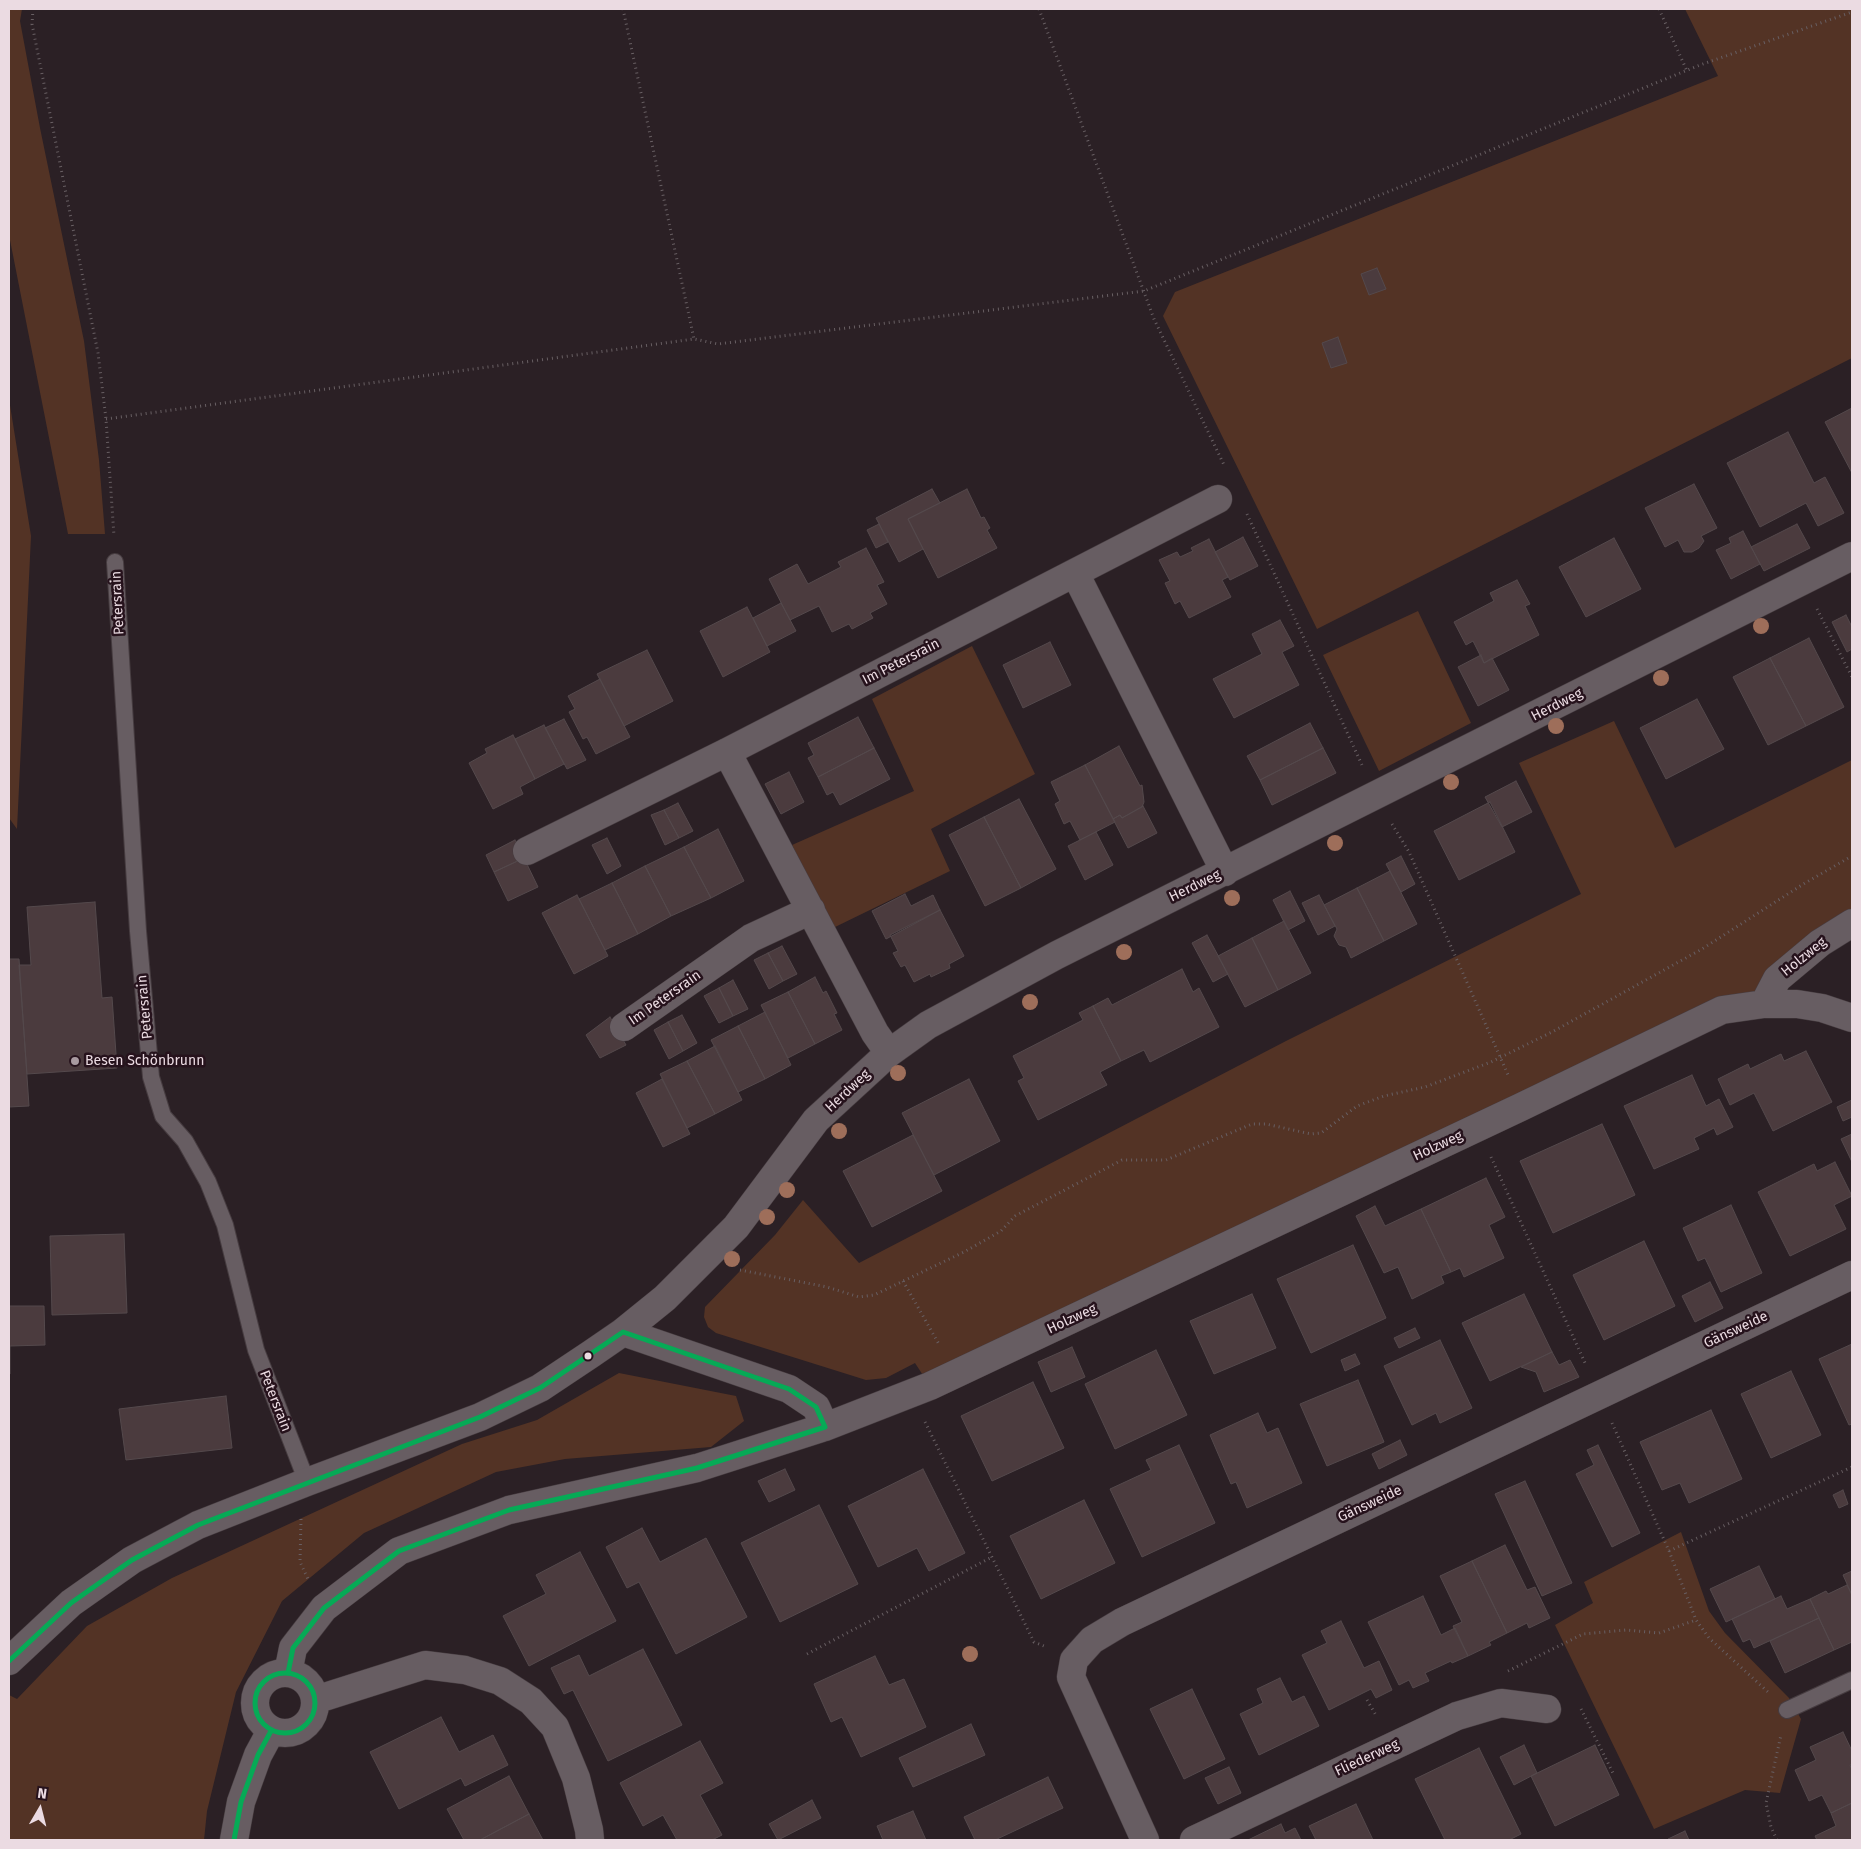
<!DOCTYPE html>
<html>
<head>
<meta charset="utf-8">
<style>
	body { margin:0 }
	#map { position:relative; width:1861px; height:1849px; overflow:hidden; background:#2b2025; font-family:"Fira Sans",sans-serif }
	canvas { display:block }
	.frame { position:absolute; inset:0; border:10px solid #ebdbe2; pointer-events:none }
	.north { position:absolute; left:15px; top:1784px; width:50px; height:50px; -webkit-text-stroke:4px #26121c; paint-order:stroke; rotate:8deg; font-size:14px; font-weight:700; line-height:20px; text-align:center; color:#ebdbe2 }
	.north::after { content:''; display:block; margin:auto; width:18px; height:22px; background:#ebdbe2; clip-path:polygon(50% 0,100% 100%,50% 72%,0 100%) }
</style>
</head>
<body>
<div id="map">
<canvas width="1861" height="1849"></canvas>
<div class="frame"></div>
<div class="north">N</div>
</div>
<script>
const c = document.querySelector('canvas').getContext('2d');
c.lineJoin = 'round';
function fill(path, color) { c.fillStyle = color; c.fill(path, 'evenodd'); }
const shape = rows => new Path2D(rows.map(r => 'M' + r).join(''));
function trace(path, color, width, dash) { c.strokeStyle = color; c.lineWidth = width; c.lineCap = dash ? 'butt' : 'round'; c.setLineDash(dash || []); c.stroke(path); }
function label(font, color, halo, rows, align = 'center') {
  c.font = font + ' "Fira Sans",sans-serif'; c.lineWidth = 5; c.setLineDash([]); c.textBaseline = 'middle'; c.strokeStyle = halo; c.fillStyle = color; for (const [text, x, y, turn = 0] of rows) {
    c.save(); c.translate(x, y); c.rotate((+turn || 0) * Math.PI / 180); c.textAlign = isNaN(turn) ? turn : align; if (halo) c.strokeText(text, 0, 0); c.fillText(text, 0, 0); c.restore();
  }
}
fill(shape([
	[9,9,22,9,20,21,40,128,84,341,99,460,105,534,68,534,9,235],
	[1685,9,1852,9,1852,358,1317,629,1163,316,1175,292,1718,76],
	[9,399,31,536,17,829,9,818],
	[1418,611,1471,723,1379,771,1323,655],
	[972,646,1035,774,931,829,950,871,833,928,792,845,914,791,872,699],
	[1614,721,1675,848,1852,760,1852,923,1764,1004,930,1386,915,1363,886,1378,866,1380,716,1333,708,1327,704,1317,705,1307,775,1235,803,1200,859,1263,1286,1041,1581,894,1519,763],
	[619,1373,736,1396,744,1421,711,1447,565,1459,496,1472,364,1533,282,1601,236,1692,207,1811,204,1840,9,1840,9,1695,17,1699,87,1626,172,1578,462,1444,537,1420],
	[1681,1532,1709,1611,1725,1633,1789,1698,1801,1719,1780,1793,1745,1790,1654,1829,1555,1625,1593,1603,1584,1582]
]), '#533325');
const building = shape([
	[1377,268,1386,289,1369,295,1361,274,1377,268],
	[1338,337,1347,363,1331,368,1322,343,1338,337],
	[1852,408,1852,473,1825,422,1852,408],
	[1788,432,1814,483,1825,477,1844,513,1818,526,1806,503,1760,527,1727,463,1788,432],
	[1694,484,1717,528,1701,536,1704,541,1699,548,1692,552,1684,552,1678,540,1665,547,1645,508,1694,484],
	[932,489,940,503,908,519,923,549,899,562,876,518,932,489],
	[967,489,981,518,984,517,990,528,987,530,997,548,938,578,908,519,967,489],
	[879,524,888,542,876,548,867,530,879,524],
	[1797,524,1810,548,1764,571,1751,547,1797,524],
	[1743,531,1760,564,1731,579,1716,550,1731,543,1729,538,1743,531],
	[1243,537,1258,566,1230,580,1215,552,1243,537],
	[1614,538,1641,589,1586,617,1559,567,1614,538],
	[1209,539,1228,577,1222,580,1231,597,1189,618,1180,601,1175,604,1165,583,1170,581,1159,560,1177,552,1180,557,1193,551,1191,548,1209,539],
	[866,548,884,582,877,585,887,604,870,613,873,618,852,629,849,624,832,632,819,606,790,620,769,579,797,564,808,584,841,567,838,562,866,548],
	[1517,580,1530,604,1525,606,1539,635,1484,663,1473,641,1466,645,1454,622,1494,601,1490,593,1517,580],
	[781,603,796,631,767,646,753,618,781,603],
	[747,607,770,652,723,677,700,631,747,607],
	[1846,615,1852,627,1852,649,1847,652,1832,622,1846,615],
	[1280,620,1294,646,1282,652,1299,685,1234,718,1213,679,1262,654,1252,634,1280,620],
	[1809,638,1844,707,1806,726,1770,658,1809,638],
	[1050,642,1071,685,1023,708,1003,665,1050,642],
	[647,650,673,701,624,726,597,674,647,650],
	[1481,655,1484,663,1492,658,1509,690,1478,706,1458,667,1481,655],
	[1770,658,1806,726,1768,745,1733,677,1770,658],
	[600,679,630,737,596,754,587,737,583,739,569,712,575,709,568,696,600,679],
	[1697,699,1724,749,1666,779,1640,728,1697,699],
	[858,717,874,748,818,777,808,758,814,755,808,743,858,717],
	[564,719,586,760,567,769,545,728,564,719],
	[1310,723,1323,748,1260,780,1247,756,1310,723],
	[544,725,564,764,535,779,515,739,544,725],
	[513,735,535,779,520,787,523,794,493,809,469,763,487,753,485,749,513,735],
	[1119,746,1140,786,1142,785,1144,802,1142,807,1122,818,1120,815,1113,819,1085,765,1119,746],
	[874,748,890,779,840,805,833,792,827,795,818,777,874,748],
	[1323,748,1336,773,1272,805,1260,780,1323,748],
	[1085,765,1115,822,1080,840,1070,821,1064,824,1055,804,1060,801,1051,782,1085,765],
	[789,772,804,802,781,814,765,784,789,772],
	[1516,781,1532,812,1502,827,1485,797,1516,781],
	[1019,799,1056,869,1021,888,984,817,1019,799],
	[1490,802,1515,852,1459,880,1434,831,1490,802],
	[678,803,693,831,679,838,664,810,678,803],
	[1143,806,1157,833,1128,848,1113,819,1120,815,1122,818,1143,806],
	[664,810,679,838,665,845,651,815,664,810],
	[984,817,1021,888,985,906,949,835,984,817],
	[718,829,744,881,711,898,684,847,718,829],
	[1096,832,1113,865,1085,880,1068,846,1096,832],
	[607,838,621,866,607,874,592,845,607,838],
	[515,840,524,858,494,872,486,855,515,840],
	[684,847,711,898,671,916,645,866,684,847],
	[1401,856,1415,884,1401,892,1386,864,1401,856],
	[524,858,538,887,508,901,494,872,524,858],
	[645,866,671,916,638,934,612,883,645,866],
	[1390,871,1417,924,1384,941,1357,888,1390,871],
	[612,883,638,934,605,950,579,899,612,883],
	[1357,888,1384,941,1351,958,1346,947,1339,945,1334,936,1337,929,1324,905,1357,888],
	[1290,891,1305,921,1288,930,1273,900,1290,891],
	[905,894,911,906,933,895,940,910,886,939,872,911,905,894],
	[577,895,608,956,574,974,542,913,577,895],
	[1319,895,1335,926,1318,935,1302,903,1319,895],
	[95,902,102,998,112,997,117,1068,27,1074,19,965,31,965,27,907,95,902],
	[940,910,964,956,949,964,950,968,931,977,930,974,914,982,905,965,901,967,893,953,898,951,890,935,940,910],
	[1284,921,1311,973,1278,990,1252,938,1284,921],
	[1207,935,1228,974,1213,982,1192,943,1207,935],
	[1252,938,1278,990,1245,1007,1218,956,1252,938],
	[782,946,797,974,783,981,768,953,782,946],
	[768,953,783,981,769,989,754,960,768,953],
	[9,959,19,959,29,1106,9,1107,9,959],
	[1182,969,1193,992,1199,988,1219,1027,1150,1062,1144,1050,1121,1061,1093,1006,1108,998,1112,1005,1182,969],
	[815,977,823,993,826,991,837,1013,834,1014,842,1030,815,1044,788,992,815,977],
	[733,980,748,1009,733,1016,719,988,733,980],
	[719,988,733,1016,719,1023,704,996,719,988],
	[788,992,815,1044,788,1058,761,1005,788,992],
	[1093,1006,1121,1061,1100,1072,1107,1085,1038,1120,1018,1081,1024,1078,1013,1056,1083,1020,1079,1013,1093,1006],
	[765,1012,791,1065,765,1079,738,1026,765,1012],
	[682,1015,697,1043,683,1051,668,1022,682,1015],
	[610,1017,626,1045,600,1058,586,1035,610,1017],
	[668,1022,683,1051,669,1059,654,1030,668,1022],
	[738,1026,765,1079,738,1092,711,1040,738,1026],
	[715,1046,742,1100,715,1114,687,1061,715,1046],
	[1806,1051,1832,1102,1773,1131,1754,1093,1730,1105,1718,1079,1748,1064,1750,1069,1781,1054,1784,1061,1806,1051],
	[687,1061,715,1114,687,1128,660,1074,687,1061],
	[1692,1075,1706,1106,1719,1099,1733,1127,1717,1135,1714,1128,1694,1138,1699,1149,1654,1169,1624,1106,1692,1075],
	[662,1079,690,1134,663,1147,636,1093,662,1079],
	[969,1079,1000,1141,934,1175,902,1113,969,1079],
	[1852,1100,1852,1117,1843,1121,1837,1107,1852,1100],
	[1602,1124,1635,1195,1553,1233,1520,1161,1602,1124],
	[1852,1134,1852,1162,1841,1139,1852,1134],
	[913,1135,942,1191,872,1227,843,1171,913,1135],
	[1835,1162,1852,1196,1834,1205,1846,1229,1790,1256,1758,1192,1814,1164,1817,1171,1835,1162],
	[1486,1178,1505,1217,1489,1225,1504,1258,1464,1277,1460,1268,1451,1272,1421,1209,1486,1178],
	[1731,1205,1762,1273,1721,1292,1705,1258,1698,1261,1683,1228,1731,1205],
	[1375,1206,1385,1226,1421,1209,1451,1272,1441,1276,1444,1283,1412,1299,1398,1267,1384,1273,1356,1216,1375,1206],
	[124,1234,127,1313,52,1315,50,1236,124,1234],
	[1644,1241,1675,1306,1604,1340,1573,1275,1644,1241],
	[1353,1245,1386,1318,1311,1353,1277,1279,1353,1245],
	[1710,1282,1723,1308,1695,1322,1682,1296,1710,1282],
	[1252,1294,1276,1348,1214,1374,1190,1321,1252,1294],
	[1524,1294,1552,1352,1490,1381,1462,1323,1524,1294],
	[9,1306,44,1306,45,1345,10,1346,10,1374,9,1374,9,1306],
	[1415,1328,1420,1338,1399,1348,1394,1338,1415,1328],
	[1440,1340,1472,1408,1440,1423,1436,1413,1412,1425,1384,1366,1440,1340],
	[1852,1344,1852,1424,1849,1425,1819,1359,1852,1344],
	[1072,1347,1085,1377,1051,1392,1038,1362,1072,1347],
	[1156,1350,1187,1415,1115,1449,1085,1384,1156,1350],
	[1552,1352,1559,1365,1570,1360,1579,1377,1544,1392,1536,1372,1521,1367,1552,1352],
	[1355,1354,1360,1364,1345,1371,1341,1360,1355,1354],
	[1791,1371,1821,1435,1771,1458,1741,1394,1791,1371],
	[1358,1380,1384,1442,1327,1466,1300,1404,1358,1380],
	[1033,1382,1064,1448,992,1481,961,1416,1033,1382],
	[226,1396,232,1448,126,1460,119,1409,226,1396],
	[1711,1410,1742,1479,1689,1503,1680,1483,1662,1490,1640,1442,1711,1410],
	[1258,1413,1267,1433,1278,1428,1302,1483,1247,1508,1236,1482,1231,1484,1210,1435,1258,1413],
	[1400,1440,1407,1455,1379,1469,1372,1454,1400,1440],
	[1179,1445,1215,1523,1142,1557,1110,1489,1151,1470,1146,1460,1179,1445],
	[1598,1445,1640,1533,1612,1547,1576,1474,1594,1465,1587,1450,1598,1445],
	[785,1469,795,1490,769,1502,758,1481,785,1469],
	[923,1469,965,1553,929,1571,917,1548,878,1567,848,1506,923,1469],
	[1525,1481,1572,1583,1542,1596,1495,1494,1525,1481],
	[1843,1490,1848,1504,1839,1508,1833,1495,1843,1490],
	[1084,1500,1115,1563,1041,1599,1010,1536,1084,1500],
	[819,1505,858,1584,780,1622,741,1543,819,1505],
	[642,1528,660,1562,706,1538,747,1617,676,1654,639,1582,627,1588,606,1547,642,1528],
	[1505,1545,1527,1590,1535,1587,1550,1618,1529,1628,1527,1623,1507,1633,1472,1561,1505,1545],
	[580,1552,616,1621,529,1666,503,1616,546,1594,536,1575,580,1552],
	[1472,1561,1507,1633,1489,1642,1491,1645,1468,1656,1453,1626,1462,1622,1440,1576,1472,1561],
	[1759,1566,1775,1599,1726,1622,1710,1589,1759,1566],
	[1852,1571,1852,1595,1843,1575,1852,1571],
	[1847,1585,1852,1595,1852,1642,1834,1650,1810,1599,1826,1591,1828,1594,1847,1585],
	[1423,1596,1441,1635,1455,1628,1468,1656,1452,1663,1451,1661,1425,1673,1429,1681,1413,1688,1409,1680,1399,1685,1368,1622,1423,1596],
	[1781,1596,1787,1609,1810,1599,1819,1618,1754,1648,1750,1639,1743,1642,1732,1619,1781,1596],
	[1819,1618,1834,1650,1785,1673,1770,1641,1819,1618],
	[1341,1621,1364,1668,1379,1661,1392,1690,1376,1698,1371,1689,1329,1710,1302,1655,1327,1643,1321,1631,1341,1621],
	[643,1649,682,1725,608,1761,573,1690,564,1694,551,1668,579,1655,589,1676,643,1649],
	[875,1656,889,1685,904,1679,926,1727,861,1757,842,1717,831,1722,814,1684,875,1656],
	[1280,1678,1292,1702,1304,1696,1319,1726,1259,1755,1240,1714,1263,1703,1257,1689,1280,1678],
	[1192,1689,1225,1759,1184,1779,1150,1709,1192,1689],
	[441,1717,459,1752,493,1735,508,1765,465,1786,461,1778,399,1809,370,1752,441,1717],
	[971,1724,985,1755,913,1787,899,1758,971,1724],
	[1843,1732,1852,1751,1852,1764,1850,1765,1852,1770,1852,1803,1831,1813,1822,1795,1809,1801,1795,1770,1816,1760,1810,1747,1843,1732],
	[700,1741,723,1783,700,1795,722,1835,712,1840,677,1840,663,1815,643,1826,620,1783,700,1741],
	[1524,1745,1537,1773,1514,1785,1500,1757,1524,1745],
	[1595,1745,1619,1795,1555,1826,1531,1776,1595,1745],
	[1479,1748,1521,1834,1509,1840,1445,1840,1415,1779,1479,1748],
	[1229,1767,1241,1793,1218,1804,1205,1778,1229,1767],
	[509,1776,529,1814,480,1840,464,1840,447,1809,509,1776],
	[1048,1777,1063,1808,995,1840,975,1840,964,1817,1048,1777],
	[812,1800,821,1818,778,1840,769,1824,812,1800],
	[1852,1803,1852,1840,1817,1840,1815,1836,1836,1826,1831,1813,1852,1803],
	[1356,1804,1373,1840,1316,1840,1309,1826,1356,1804],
	[913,1811,926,1840,882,1840,883,1840,877,1826,913,1811],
	[529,1814,543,1840,480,1840,529,1814],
	[1281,1824,1285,1833,1295,1828,1301,1840,1248,1840,1281,1824],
	[1685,1831,1689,1840,1669,1840,1668,1839,1685,1831]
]);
fill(building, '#4b3b3e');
trace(building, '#54494c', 1);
const lane = shape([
	[115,562,138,931,151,1077,163,1116,185,1141,208,1182,225,1225,256,1350,307,1482],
	[1787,1710,1852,1680]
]);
const street = shape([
	[1075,573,1225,872],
	[727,752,875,1033,889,1053],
	[527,851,727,752,1218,499],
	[1764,1004,1777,979,1820,943,1852,923],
	[624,1027,751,938,811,910],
	[623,1332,789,1389,816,1407,825,1427],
	[9,1661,71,1603,132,1560,198,1525,307,1482,480,1417,540,1388,591,1354,623,1332,665,1298,736,1227,816,1120,889,1053,928,1025,1057,955,1852,556],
	'255 1703a30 30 0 1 1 60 0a30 30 0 1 1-60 0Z',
	[288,1673,293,1648,324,1608,399,1551,509,1510,697,1468,825,1427,930,1386,1521,1107,1722,1010,1764,1004,1797,1004,1822,1008,1852,1018],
	[315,1700,425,1665,465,1670,500,1681,531,1701,555,1727,576,1778,589,1830,590,1840],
	[234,1840,241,1802,258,1755,271,1731],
	[1145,1840,1071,1677,1074,1660,1092,1640,1122,1622,1852,1275],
	[1194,1840,1457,1716,1501,1703,1547,1709]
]);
trace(lane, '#463c40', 18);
trace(street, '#463c40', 29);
trace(shape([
	[33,9,32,24,98,353,106,419,114,536],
	[623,9,694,339],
	[1039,9,1154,319,1225,467],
	[1659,9,1687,71],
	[106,419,694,339,718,344,1144,291,1700,65,1852,12],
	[1247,514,1362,765],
	[1817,609,1852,677],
	[1392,824,1409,852,1509,1077],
	[1491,1157,1586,1365],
	[740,1270,827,1287,859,1297,874,1295,964,1252,1001,1231,1015,1216,1122,1160,1166,1160,1252,1124,1266,1124,1311,1134,1321,1133,1357,1106,1384,1096,1425,1087,1491,1062,1552,1032,1702,949,1805,883,1852,856],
	[903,1281,940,1346],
	[925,1422,1034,1642,1044,1646],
	[1612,1423,1669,1551,1696,1620,1709,1638,1768,1692],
	[301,1519,300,1562,308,1579],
	[1669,1551,1852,1467],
	[807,1654,992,1557],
	[1508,1671,1583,1634,1626,1630,1659,1633,1696,1620],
	[1367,1700,1377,1717],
	[1581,1709,1614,1775],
	[1777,1840,1771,1827,1766,1803,1781,1735]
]), '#685f63', 3, [1, 4]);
trace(lane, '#675d62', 16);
trace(street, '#675d62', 28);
trace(shape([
	[9,1661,71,1603,132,1560,198,1525,480,1417,540,1388,623,1332,789,1389,816,1407,825,1427,697,1468,509,1510,399,1551,324,1608,293,1648,288,1673],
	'255 1703a30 30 0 1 1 60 0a30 30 0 1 1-60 0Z',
	[234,1840,241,1802,258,1755,271,1731]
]), '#06aa56', 5);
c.fillStyle = '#9e6e5a';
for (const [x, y] of [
	[1761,626],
	[1661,678],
	[1556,726],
	[1451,782],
	[1335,843],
	[1232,898],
	[1124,952],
	[1030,1002],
	[898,1073],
	[839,1131],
	[787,1190],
	[767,1217],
	[732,1259],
	[970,1654]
]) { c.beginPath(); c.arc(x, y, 8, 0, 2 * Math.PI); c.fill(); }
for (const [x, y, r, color] of [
	[75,1061,5,"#a89aa0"],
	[588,1356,4.5,"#ebdbe2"]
]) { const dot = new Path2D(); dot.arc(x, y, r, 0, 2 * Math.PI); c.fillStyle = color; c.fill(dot); trace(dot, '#26121c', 2); }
label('14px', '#ebdbe2', '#26121c', [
	["Petersrain",118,603,-93],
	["Im Petersrain",901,662,-27],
	["Herdweg",1557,705,-27],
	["Herdweg",1195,886,-26],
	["Holzweg",1804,957,-39],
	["Im Petersrain",665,998,-35],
	["Petersrain",145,1007,-95],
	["Herdweg",848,1091,-43],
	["Holzweg",1438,1146,-25],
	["Holzweg",1072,1319,-25],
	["Gänsweide",1736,1330,-25],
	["Petersrain",275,1401,69],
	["Gänsweide",1370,1504,-25],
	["Fliederweg",1367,1758,-25]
]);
label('14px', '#ebdbe2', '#26121c', [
	["Besen Schönbrunn",85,1061]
], 'left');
</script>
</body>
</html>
